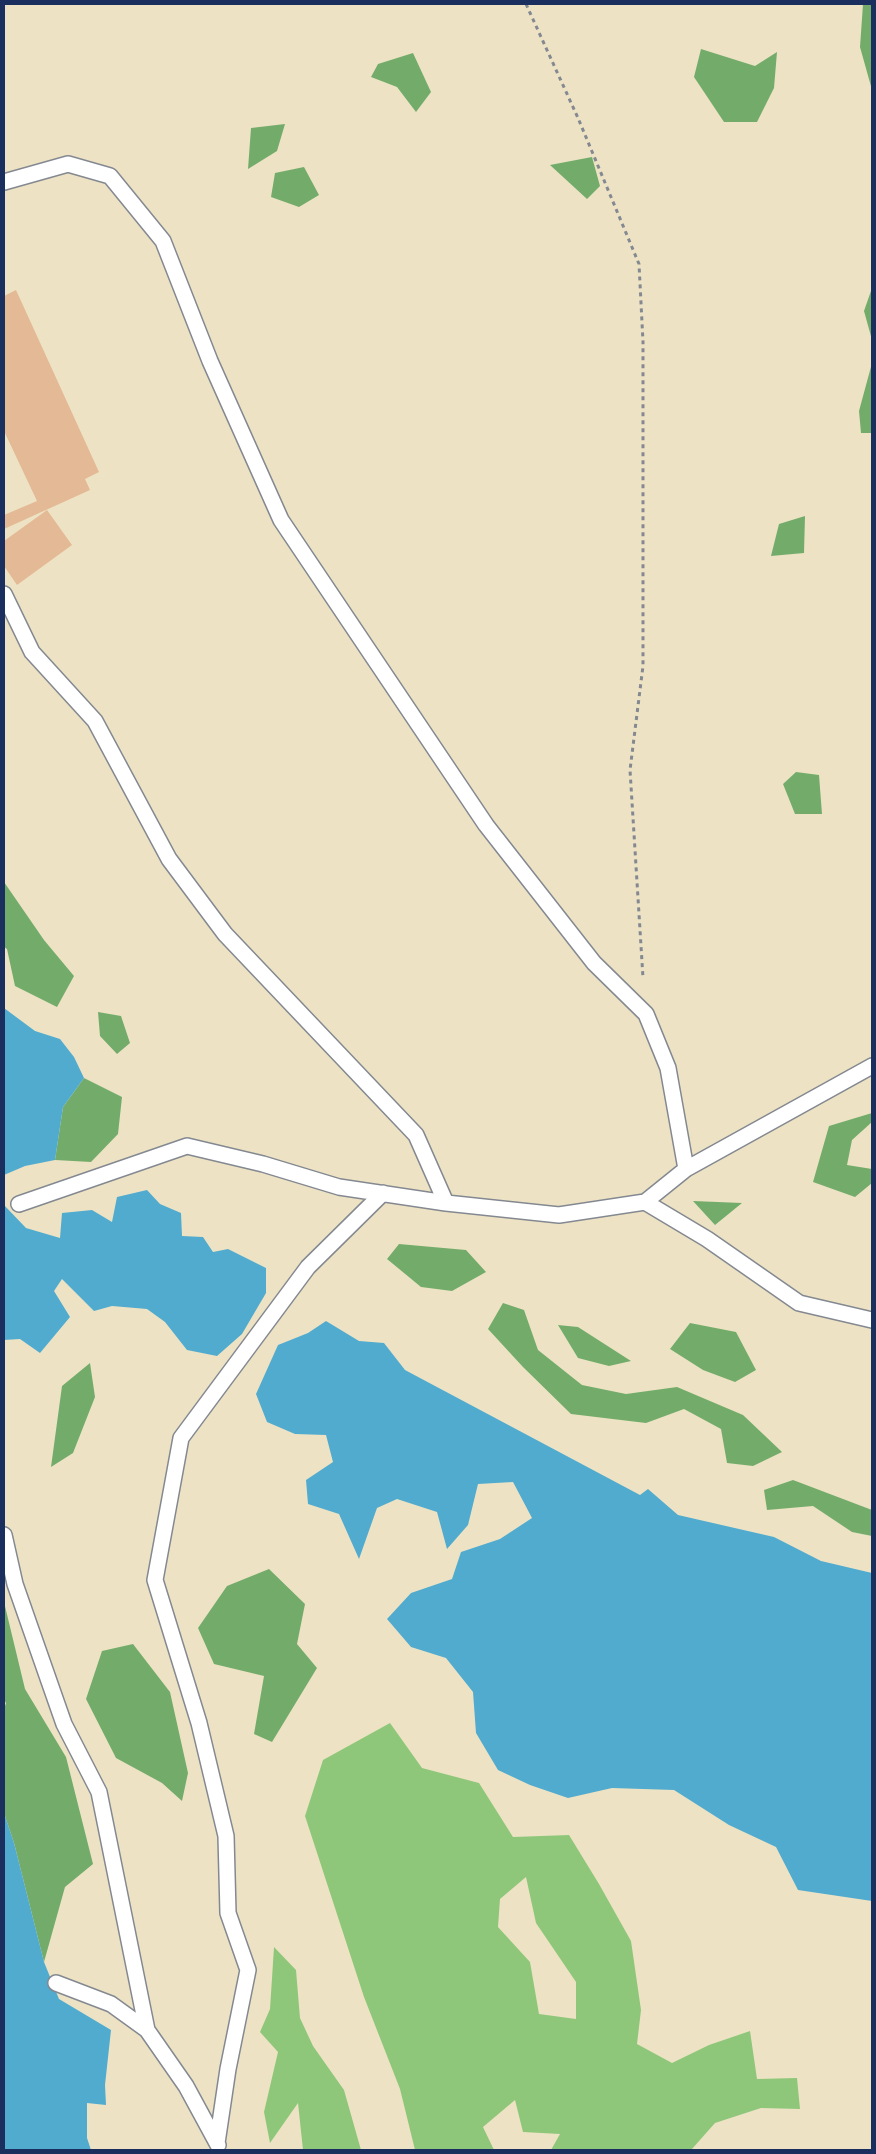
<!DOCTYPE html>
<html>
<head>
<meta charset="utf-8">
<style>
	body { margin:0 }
	#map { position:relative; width:876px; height:2154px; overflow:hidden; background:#ede3c4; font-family:Alegreya,serif }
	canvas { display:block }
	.frame { position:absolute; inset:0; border:5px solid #1b2f5e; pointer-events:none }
</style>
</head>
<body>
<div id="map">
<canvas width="876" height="2154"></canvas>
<div class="frame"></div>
</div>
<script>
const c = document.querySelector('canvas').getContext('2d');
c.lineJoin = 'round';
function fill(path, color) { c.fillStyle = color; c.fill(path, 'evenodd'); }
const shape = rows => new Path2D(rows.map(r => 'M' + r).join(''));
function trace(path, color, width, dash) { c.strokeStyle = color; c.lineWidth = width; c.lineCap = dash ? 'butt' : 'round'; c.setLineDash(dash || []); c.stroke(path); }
fill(shape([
	[390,1723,422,1768,479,1783,513,1837,569,1835,599,1884,631,1941,641,2010,637,2044,672,2063,709,2045,750,2031,757,2079,797,2078,800,2109,761,2108,715,2123,692,2149,686,2150,551,2150,560,2134,523,2132,515,2100,483,2127,494,2150,415,2150,400,2089,364,1997,305,1816,323,1760],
	[526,1877,536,1923,576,1982,576,2019,539,2014,530,1962,498,1927,500,1899],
	[274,1947,296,1970,300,2018,313,2046,344,2090,361,2150,303,2150,298,2103,270,2143,264,2112,278,2052,260,2032,270,2009]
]), '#8fc77a');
fill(shape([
	[863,4,872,4,872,90,860,47],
	[701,49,755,66,777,52,774,88,757,122,724,122,694,77],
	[413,53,431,92,416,112,397,87,371,77,378,64],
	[285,124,277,151,248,169,251,128],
	[592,157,600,186,587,199,550,165],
	[304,167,319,195,299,207,271,197,275,173],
	[872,288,872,340,864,311],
	[872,363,872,433,861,433,859,411],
	[805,516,804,553,771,556,779,524],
	[796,772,819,775,822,814,795,814,783,784],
	[4,882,44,940,74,976,57,1007,15,986,7,949,4,947],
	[98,1012,121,1016,130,1043,117,1054,100,1036],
	[84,1078,122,1097,118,1134,91,1162,55,1160,63,1107],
	[872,1113,872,1122,852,1140,847,1165,872,1169,872,1183,855,1197,813,1182,829,1126],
	[693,1201,742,1203,715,1225],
	[399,1244,466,1250,486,1272,452,1291,421,1287,387,1259],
	[503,1303,524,1310,538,1350,582,1385,626,1394,677,1387,743,1415,782,1452,753,1466,727,1463,721,1429,684,1409,646,1423,571,1414,523,1367,488,1329],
	[690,1323,736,1332,756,1370,735,1382,703,1370,670,1349],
	[558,1325,578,1327,631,1361,609,1366,578,1358],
	[90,1363,95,1397,73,1453,51,1467,62,1386],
	[793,1480,872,1510,872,1536,852,1532,813,1506,767,1510,764,1490],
	[269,1569,305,1604,297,1644,317,1668,272,1742,254,1734,264,1676,214,1664,198,1628,227,1586],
	[4,1602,25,1689,66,1757,93,1864,65,1887,44,1962,14,1843,4,1813,4,1709,6,1703,4,1700],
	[133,1644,170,1692,188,1773,182,1801,162,1783,116,1758,86,1699,102,1651]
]), '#73ac6a');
fill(shape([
	[4,1008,35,1031,60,1039,74,1057,84,1078,63,1107,55,1160,25,1166,4,1175],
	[147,1190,160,1204,181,1213,182,1236,203,1237,213,1252,228,1249,266,1268,266,1293,242,1334,217,1356,187,1350,165,1322,147,1309,112,1306,94,1311,62,1279,54,1291,70,1317,40,1353,20,1339,4,1340,4,1205,26,1228,60,1238,62,1213,92,1210,112,1222,117,1197],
	[326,1321,359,1341,384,1343,405,1370,640,1495,648,1489,678,1515,774,1537,821,1561,872,1573,872,1901,798,1890,776,1847,729,1825,674,1790,612,1788,568,1798,530,1785,498,1770,476,1733,473,1692,446,1658,411,1647,387,1619,411,1593,452,1579,461,1552,500,1539,532,1518,513,1482,478,1484,468,1525,447,1549,437,1512,397,1499,377,1508,359,1559,339,1514,308,1504,306,1480,333,1462,326,1435,295,1434,267,1422,256,1394,278,1345,308,1333],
	[4,1813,14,1843,44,1962,59,1999,111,2030,105,2085,106,2105,87,2103,87,2138,91,2150,4,2150]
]), '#51abcf');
fill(shape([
	[16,290,99,472,85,479,90,490,4,529,4,515,37,501,4,431,4,296],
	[47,510,72,545,17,585,4,566,4,541]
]), '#e4b995');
const service = shape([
	[4,182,68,164,110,176,163,241,210,361,281,520,486,825,594,963,646,1014,668,1068,686,1169],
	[4,594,32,652,95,721,169,859,225,934,416,1135,446,1203],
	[645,1202,707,1239,799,1303,872,1320],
	[19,1204,187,1146,263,1164,339,1187,446,1203,559,1215,645,1202,686,1169,872,1066],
	[4,1535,15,1584,64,1724,99,1792,147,2030],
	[56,1983,111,2004,147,2030,186,2086,218,2145],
	[217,2143,228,2069,248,1970,228,1913,226,1836,199,1723,155,1580,181,1438,308,1267,383,1193]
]);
trace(service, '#848991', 18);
trace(shape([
	[526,4,578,118,639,264,643,342,643,666,630,770,643,978]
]), '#848991', 3, [4, 4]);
trace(service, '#fff', 15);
</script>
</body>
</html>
